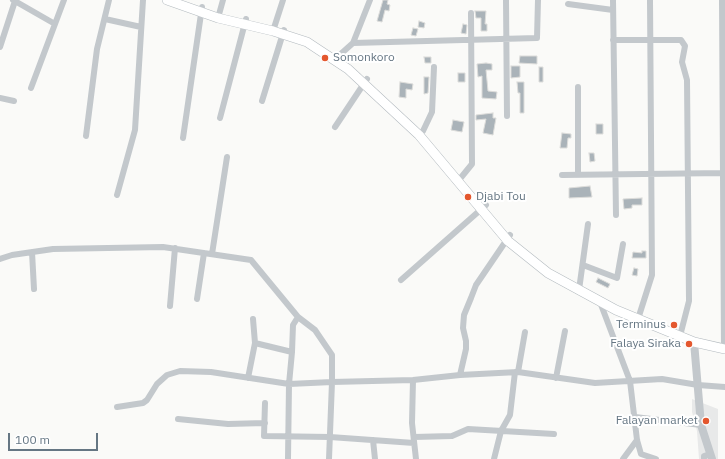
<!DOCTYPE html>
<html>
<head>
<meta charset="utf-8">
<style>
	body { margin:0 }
	#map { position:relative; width:725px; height:459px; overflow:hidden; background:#fafaf8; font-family:"IBM Plex Sans",sans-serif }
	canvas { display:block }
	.scale { position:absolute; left:8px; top:433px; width:90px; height:18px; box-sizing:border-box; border:2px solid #657683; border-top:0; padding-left:5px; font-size:12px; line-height:14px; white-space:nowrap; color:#657683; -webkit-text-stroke:3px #fff; paint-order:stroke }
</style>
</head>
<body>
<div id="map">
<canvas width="725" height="459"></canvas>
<div class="scale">100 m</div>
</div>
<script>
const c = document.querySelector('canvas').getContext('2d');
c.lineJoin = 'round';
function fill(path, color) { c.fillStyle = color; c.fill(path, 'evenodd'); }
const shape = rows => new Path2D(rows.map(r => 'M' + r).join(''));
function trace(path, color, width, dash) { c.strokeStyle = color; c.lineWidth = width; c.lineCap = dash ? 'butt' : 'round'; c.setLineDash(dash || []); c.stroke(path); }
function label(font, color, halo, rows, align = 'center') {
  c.font = font + ' "IBM Plex Sans",sans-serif'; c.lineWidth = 4; c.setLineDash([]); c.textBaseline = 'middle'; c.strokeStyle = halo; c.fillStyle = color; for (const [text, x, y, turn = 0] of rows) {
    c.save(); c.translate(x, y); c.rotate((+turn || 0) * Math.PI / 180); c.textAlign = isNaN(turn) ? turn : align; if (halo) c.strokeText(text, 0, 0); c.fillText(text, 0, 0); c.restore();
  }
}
fill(shape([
	[692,399,718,409,718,459,699,459,697,431,692,412]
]), '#e8e9e9');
const building = shape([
	[383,0,388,0,387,4,390,5,389,11,385,10,382,22,377,21,383,0],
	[475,11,486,11,485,24,487,24,487,31,481,31,481,18,476,18,475,11],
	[419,21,425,23,424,28,418,27,419,21],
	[463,24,467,25,466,34,461,33,463,24],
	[413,28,418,29,416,36,411,35,413,28],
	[520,56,537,56,537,64,519,63,520,56],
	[424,57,431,57,431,63,425,63,424,57],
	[486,63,492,64,492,70,486,70,488,91,497,92,496,99,482,98,482,76,478,77,477,64,486,63],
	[511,66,520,66,520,77,511,78,511,66],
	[539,67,543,67,543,82,539,82,539,67],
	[458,73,465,73,465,82,458,82,458,73],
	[424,77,429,77,428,93,424,94,424,77],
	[400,82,413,84,412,90,406,89,406,98,399,97,400,82],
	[517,82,524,82,524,113,520,113,520,93,518,93,517,82],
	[493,113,493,118,496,118,493,135,483,133,486,119,476,120,476,115,493,113],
	[453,120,464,122,462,132,451,130,453,120],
	[596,124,603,124,603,134,596,134,596,124],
	[562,133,571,134,571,138,568,138,567,148,560,148,562,133],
	[589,153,594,153,595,161,590,162,589,153],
	[590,186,592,197,569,198,569,188,590,186],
	[642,198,642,205,632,205,632,208,624,209,623,199,642,198],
	[642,251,646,251,646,258,632,258,633,252,642,253,642,251],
	[634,268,638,269,637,276,632,275,634,268],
	[598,278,610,284,608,288,596,282,598,278]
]);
fill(building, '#aab3b9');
trace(building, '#dcdcda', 1);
const secondary = shape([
	[167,0,218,18,273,31,307,42,316,48,348,69,419,135,508,241,548,273,616,310,694,342,725,349]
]);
trace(secondary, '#b3babf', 10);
trace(shape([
	[13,0,55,24],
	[506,0,507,116],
	[613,0,616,215],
	[722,0,724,349],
	[568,4,613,10],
	[218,18,223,0],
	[105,19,141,27],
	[273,31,283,0],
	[613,40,681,40,685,46,682,62,687,80,689,301,680,336],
	[353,43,537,38,538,0],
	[0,47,15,1],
	[334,60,353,43,370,0],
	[578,87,578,175],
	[31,88,64,0],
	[0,98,14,101],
	[262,101,284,30],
	[220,118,246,19],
	[335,127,367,79],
	[419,135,423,131,432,112,434,67],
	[86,136,97,49,109,0],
	[183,138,202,7],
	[562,175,725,173],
	[459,180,472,164,471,13],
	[117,195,135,130,143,0],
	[32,252,34,289],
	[212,254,227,157],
	[0,259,12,255,53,249,163,247,251,260,298,317,315,330,332,355,332,382,413,380,460,375,518,372,595,383,662,379,698,385,725,387],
	[583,265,617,278,623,244],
	[401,280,486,205],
	[579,290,588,224],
	[197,299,204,253],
	[600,302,630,381,637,440,641,454,656,459],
	[170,306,175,248],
	[638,319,652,275,650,0],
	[255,343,292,352],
	[518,372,525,332],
	[460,375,466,349,466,341,463,328,464,315,471,298,476,285,510,235],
	[248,378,255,343,253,319],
	[556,378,565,331],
	[413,380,412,423,416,459],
	[265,403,264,436,330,437,414,443],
	[117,407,143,403,147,400,157,384,167,375,180,371,211,372,289,384,332,382,329,459],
	[635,417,701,425],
	[178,419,228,424,265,423],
	[414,437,452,436,468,429,554,434],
	[373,440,375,459],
	[288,459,289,384,292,352,293,325,298,317],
	[494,459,501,431,510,415,515,372],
	[623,459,637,440],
	[704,459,704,456,710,454]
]), '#c3c8cc', 6);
trace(shape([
	[694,342,701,425,712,459]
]), '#c3c8cc', 8);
trace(secondary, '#fff', 9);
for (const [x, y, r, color] of [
	[325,58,4,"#e4572e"],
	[468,197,4,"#e4572e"],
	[674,325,4,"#e4572e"],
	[689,344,4,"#e4572e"],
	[706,421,4,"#e4572e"]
]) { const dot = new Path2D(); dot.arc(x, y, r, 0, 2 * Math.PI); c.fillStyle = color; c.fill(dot); trace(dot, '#fff', 1.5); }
label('12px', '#657683', '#fff', [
	["Somonkoro",333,58,"left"],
	["Djabi Tou",476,197,"left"],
	["Terminus",666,325],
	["Falaya Siraka",681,344],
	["Falayan market",698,421]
], 'right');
</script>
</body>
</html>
